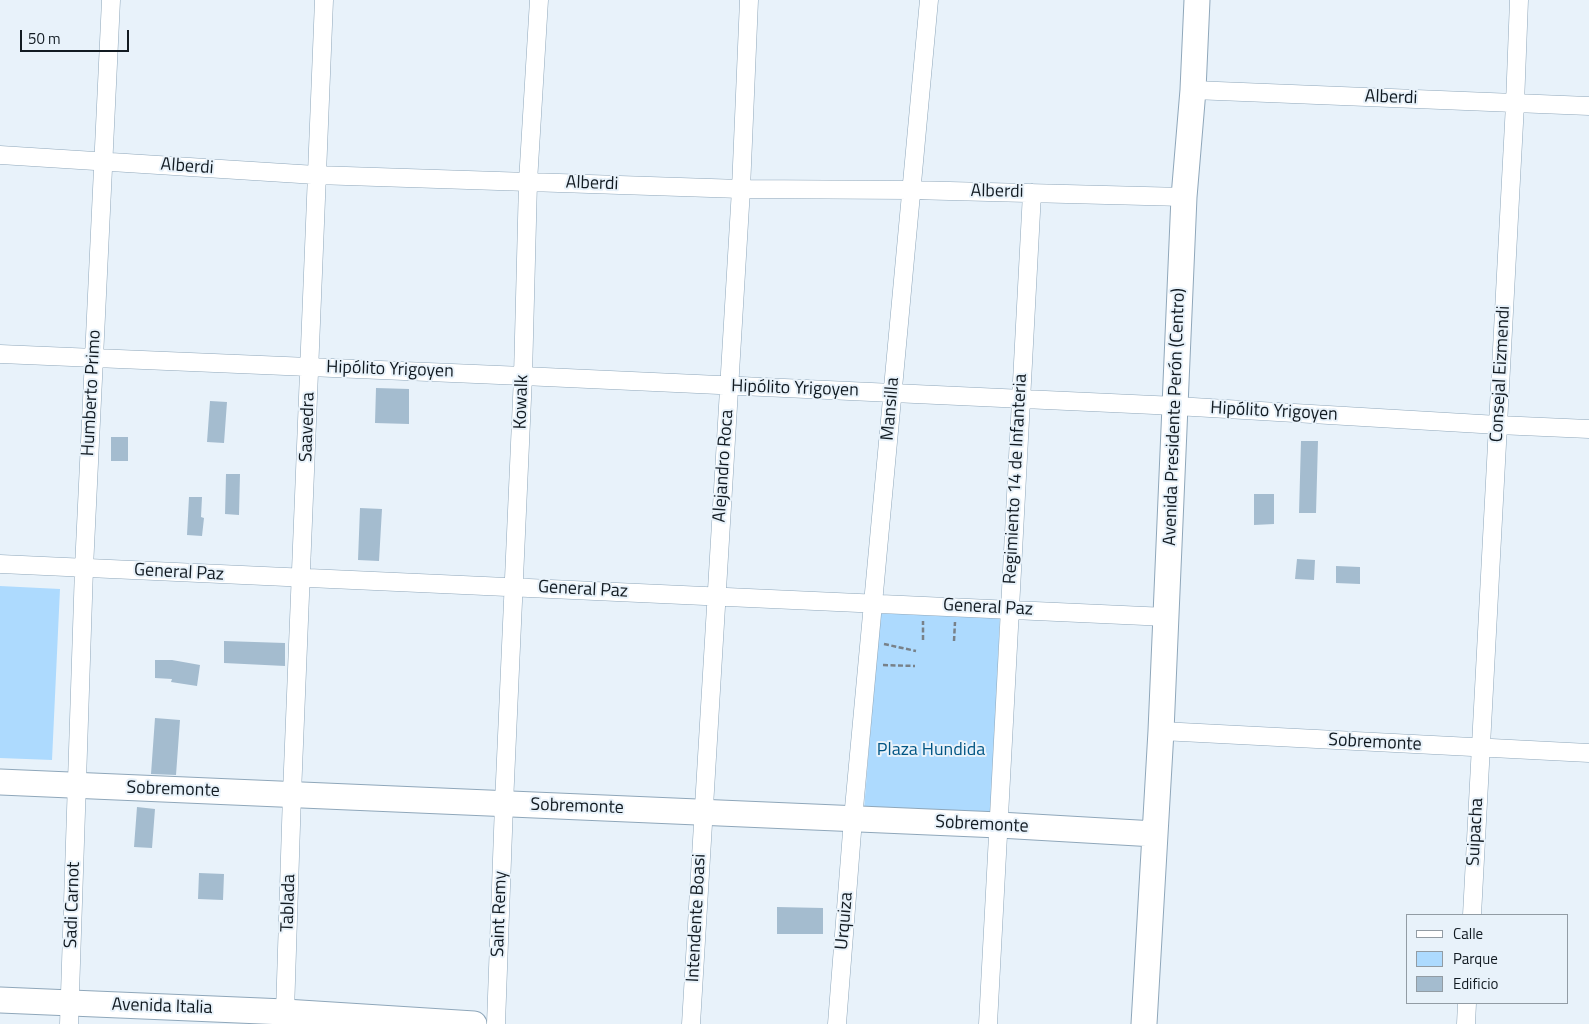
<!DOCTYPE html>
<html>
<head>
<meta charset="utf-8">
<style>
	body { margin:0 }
	#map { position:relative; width:1589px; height:1024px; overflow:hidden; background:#e8f2fa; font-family:"Titillium Web",sans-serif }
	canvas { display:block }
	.legend { position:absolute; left:1406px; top:914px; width:162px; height:90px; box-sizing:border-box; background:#e8f2fa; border:1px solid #929ca4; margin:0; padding:6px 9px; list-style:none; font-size:15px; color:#121b22 }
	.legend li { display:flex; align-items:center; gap:10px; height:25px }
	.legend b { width:25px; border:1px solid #929ca4 }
	.scale { position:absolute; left:20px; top:30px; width:109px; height:22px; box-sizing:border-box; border:2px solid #121b22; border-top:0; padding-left:6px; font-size:15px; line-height:18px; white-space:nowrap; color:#121b22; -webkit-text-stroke:4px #e8f2fa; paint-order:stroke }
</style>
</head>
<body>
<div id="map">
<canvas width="1589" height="1024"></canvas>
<ul class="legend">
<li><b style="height:6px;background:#fff"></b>Calle</li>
<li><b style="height:14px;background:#addafe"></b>Parque</li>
<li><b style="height:14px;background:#a4bccf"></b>Edificio</li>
</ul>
<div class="scale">50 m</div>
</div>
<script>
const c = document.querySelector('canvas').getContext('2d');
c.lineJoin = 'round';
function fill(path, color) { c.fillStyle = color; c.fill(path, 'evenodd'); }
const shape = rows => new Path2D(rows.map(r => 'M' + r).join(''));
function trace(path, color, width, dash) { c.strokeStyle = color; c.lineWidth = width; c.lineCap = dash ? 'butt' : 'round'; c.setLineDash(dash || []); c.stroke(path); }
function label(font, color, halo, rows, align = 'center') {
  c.font = font + ' "Titillium Web",sans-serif'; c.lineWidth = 4; c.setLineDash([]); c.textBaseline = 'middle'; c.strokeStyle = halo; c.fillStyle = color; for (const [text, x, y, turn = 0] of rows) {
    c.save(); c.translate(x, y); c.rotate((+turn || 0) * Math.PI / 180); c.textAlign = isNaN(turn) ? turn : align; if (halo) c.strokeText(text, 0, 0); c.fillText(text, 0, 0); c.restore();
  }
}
fill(shape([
	[0,586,60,589,52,760,0,758],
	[880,612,1000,616,992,817,864,809]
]), '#addafe');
fill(shape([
	[376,388,409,389,409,424,375,423],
	[210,401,227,402,224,443,207,442],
	[111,437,128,437,128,461,111,461],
	[1301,441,1318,441,1316,513,1299,513],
	[226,474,240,474,239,515,225,514],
	[1254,494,1274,494,1274,524,1254,525],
	[189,497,202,497,201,517,204,518,202,536,187,535],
	[360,508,382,509,379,561,358,560],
	[1297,559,1315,560,1314,580,1295,579],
	[1336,566,1360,567,1360,584,1336,583],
	[224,641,285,643,285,666,224,663],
	[155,660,172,660,200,665,197,686,171,682,172,679,155,678],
	[155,718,180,720,176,775,151,774],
	[137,807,155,809,152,848,134,847],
	[199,873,224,874,223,900,198,899],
	[777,907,823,908,823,934,777,934]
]), '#a4bccf');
const minor = shape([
	[1193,90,1589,106],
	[0,155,316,175,741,189,910,190,1184,197],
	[0,354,523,376,1176,406,1498,425,1589,429],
	[0,564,1167,617],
	[1161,731,1589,753],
	[1472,915,1515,104,1519,0],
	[285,1012,292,794,324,0],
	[69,1024,84,568,111,0],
	[496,1024,504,804,523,376,528,182,539,0],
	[691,1024,741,189,749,0],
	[837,1024,853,819,929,0],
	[988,1024,1032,193],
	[1466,1024,1467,1003]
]);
const secondary = shape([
	[0,782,999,825,1155,834],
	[0,1000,285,1012,474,1024],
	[1144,1024,1161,731,1184,197,1193,90,1197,0]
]);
trace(minor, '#8fa7ba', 19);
trace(secondary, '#8fa7ba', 27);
trace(shape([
	[923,640,923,621],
	[954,641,955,622],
	[884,644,916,651],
	[883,665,915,666]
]), '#788189', 2.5, [5, 2.5]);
trace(minor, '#fff', 18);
trace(secondary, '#fff', 25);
label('18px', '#121b22', '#e8f2fa', [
	["Alberdi",1391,98,2],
	["Alberdi",187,167,4],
	["Alberdi",592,184,2],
	["Alberdi",997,192,1],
	["Hipólito Yrigoyen",390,370,2],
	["Consejal Eizmendi",1501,374,-87],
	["Hipólito Yrigoyen",795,389,2],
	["Humberto Primo",92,393,-87],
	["Kowalk",522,402,-88],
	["Mansilla",891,409,-85],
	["Hipólito Yrigoyen",1274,412,3],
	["Avenida Presidente Perón (Centro)",1175,417,-88],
	["Saavedra",308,427,-88],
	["Alejandro Roca",724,466,-86],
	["Regimiento 14 de Infanteria",1016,479,-87],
	["General Paz",179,573,3],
	["General Paz",583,590,3],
	["General Paz",988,608,3],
	["Sobremonte",1375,743,3],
	["Sobremonte",173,790,2],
	["Sobremonte",577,807,2],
	["Sobremonte",982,825,3],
	["Suipacha",1476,832,-87],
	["Tablada",289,903,-88],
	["Sadi Carnot",73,905,-88],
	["Saint Remy",500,914,-88],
	["Intendente Boasi",697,918,-87],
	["Urquiza",845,921,-85],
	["Avenida Italia",162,1007,2]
]);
label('18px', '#005584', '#e8f2fa', [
	["Plaza Hundida",931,751]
]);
</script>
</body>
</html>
